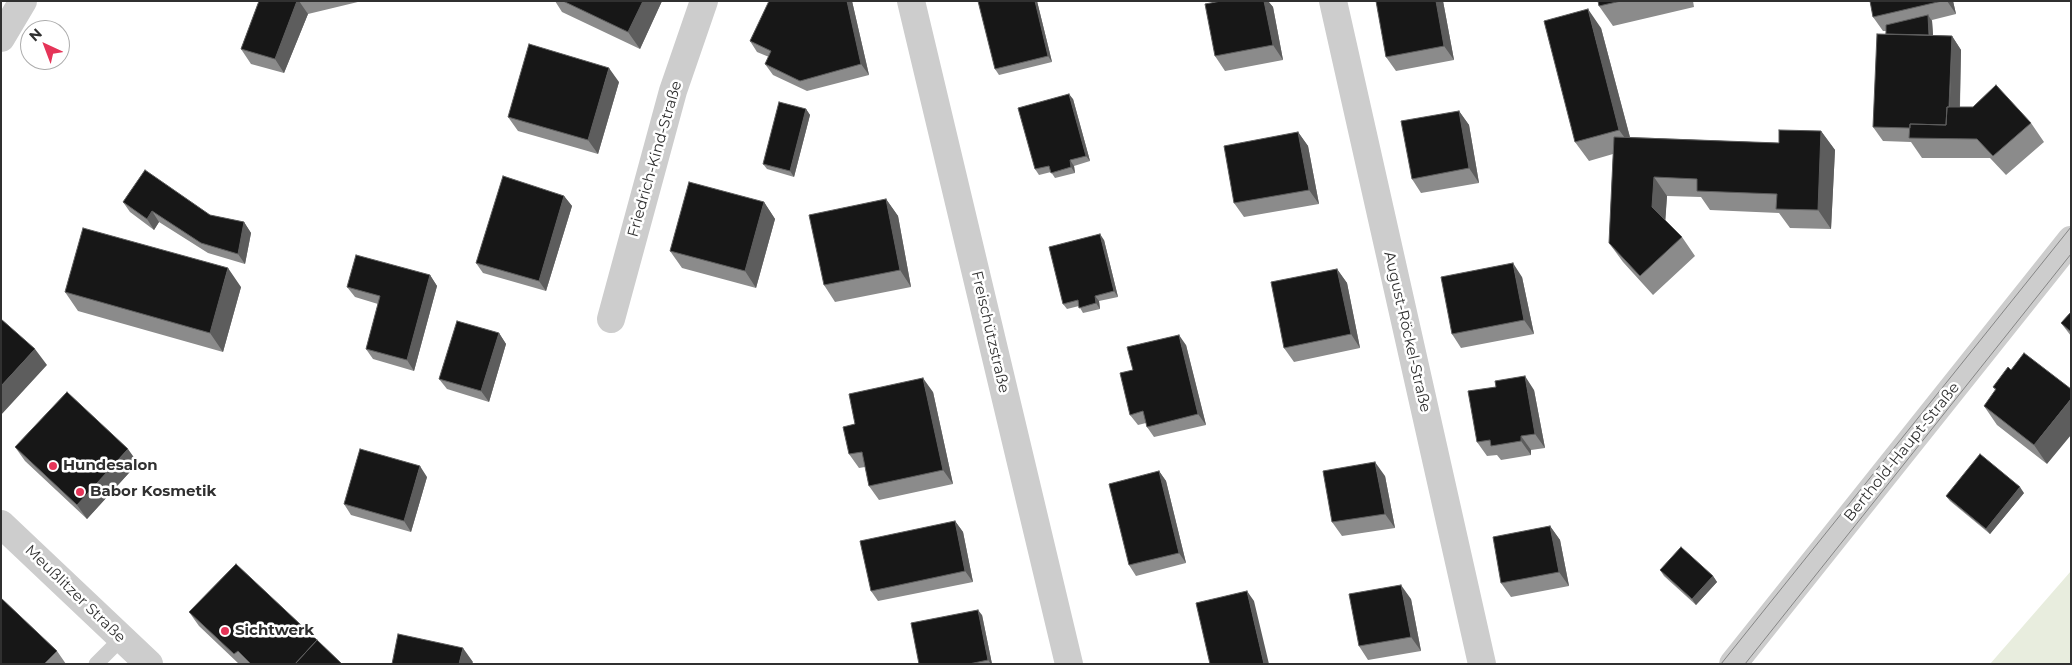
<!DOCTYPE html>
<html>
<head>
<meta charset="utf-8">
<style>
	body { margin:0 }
	#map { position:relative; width:2072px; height:665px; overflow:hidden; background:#fff; font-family:Montserrat,sans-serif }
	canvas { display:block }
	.frame { position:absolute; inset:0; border:2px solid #303030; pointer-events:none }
	.north { position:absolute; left:20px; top:20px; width:50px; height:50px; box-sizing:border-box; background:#fff; border:1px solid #acacac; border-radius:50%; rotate:317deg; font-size:14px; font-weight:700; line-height:20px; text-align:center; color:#303030 }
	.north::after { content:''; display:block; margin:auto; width:18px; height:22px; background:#e53458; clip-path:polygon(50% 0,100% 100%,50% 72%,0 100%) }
</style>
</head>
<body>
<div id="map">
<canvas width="2072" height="665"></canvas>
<div class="frame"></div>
<div class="north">N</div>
</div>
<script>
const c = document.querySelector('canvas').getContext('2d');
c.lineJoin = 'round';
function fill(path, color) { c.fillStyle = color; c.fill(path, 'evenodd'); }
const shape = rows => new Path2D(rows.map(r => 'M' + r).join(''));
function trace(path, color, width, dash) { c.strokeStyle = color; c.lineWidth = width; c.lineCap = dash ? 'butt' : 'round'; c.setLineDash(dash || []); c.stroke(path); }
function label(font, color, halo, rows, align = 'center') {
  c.font = font + ' Montserrat,sans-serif'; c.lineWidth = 5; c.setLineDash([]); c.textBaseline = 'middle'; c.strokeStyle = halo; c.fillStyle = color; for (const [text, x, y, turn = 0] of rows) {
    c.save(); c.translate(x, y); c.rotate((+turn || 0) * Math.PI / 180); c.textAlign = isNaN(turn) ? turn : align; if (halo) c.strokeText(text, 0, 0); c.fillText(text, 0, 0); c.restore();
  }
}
fill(shape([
	[2071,571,2071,664,1990,664]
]), '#e8edde');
trace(shape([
	[96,664,122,638]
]), '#cdcdcd', 15);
trace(shape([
	[911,1,1069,664],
	[1333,1,1482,664],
	[1,38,23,1],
	[611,319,673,91,704,1]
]), '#cdcdcd', 28);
trace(shape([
	[1,524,149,664],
	[1733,664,2071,240]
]), '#cdcdcd', 28);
trace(shape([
	[1721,664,2071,227],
	[1745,664,2071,254]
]), '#858585', 1);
fill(shape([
	[259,1,362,1,308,14,284,73,251,64,241,49],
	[555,1,662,1,640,49,562,12],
	[852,1,869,75,807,91,773,75,765,64,769,57,757,52,750,41],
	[1037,1,1052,62,999,75,995,69],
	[1221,1,1268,1,1273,7,1283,60,1225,71,1215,56],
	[1376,1,1443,1,1454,60,1396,71,1386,57],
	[1598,1,1693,1,1694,7,1613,26,1599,6],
	[1870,1,1953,1,1956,14,1932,20,1933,35,1952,36,1961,50,1960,107,2031,123,2044,142,2006,175,1990,158,1922,158,1911,142,1883,141,1873,127,1886,31,1883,31,1873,17],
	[1601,28,1630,137,1779,143,1821,131,1835,150,1831,229,1790,228,1779,213,1710,210,1701,197,1667,196,1665,221,1682,237,1695,256,1653,295,1623,262,1609,243,1613,154,1589,161,1575,142],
	[619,82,598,154,518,131,508,117],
	[1073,99,1090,161,1074,166,1075,173,1055,178,1051,172,1039,175,1035,169],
	[806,109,810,115,794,177,767,169,763,164],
	[1459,111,1469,125,1479,183,1421,193,1412,179],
	[1298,132,1308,146,1319,204,1244,217,1234,203],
	[564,196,572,206,546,291,483,273,476,263],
	[886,199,898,216,911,287,835,302,824,285],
	[123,202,210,215,244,222,251,233,245,264,208,253,159,222,154,230,130,212],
	[764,202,775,219,756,288,682,268,670,251],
	[1104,240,1118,297,1099,301,1100,309,1083,313,1079,306,1067,309,1063,304],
	[1337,269,1347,283,1360,348,1294,362,1284,348],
	[430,275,437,286,414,371,373,359,366,349,378,304,355,297,347,287],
	[1522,277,1534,334,1461,348,1452,334],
	[241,287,223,352,78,311,65,292],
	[2071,312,2071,336,2061,323],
	[499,333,506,344,489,402,447,389,439,379],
	[1186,345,1206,425,1154,437,1147,427,1146,423,1138,425,1130,415,1133,370],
	[2011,370,2047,464,1997,425,1984,406,1996,391,1993,387],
	[1534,390,1545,448,1531,450,1531,455,1501,460,1497,455,1487,456,1477,442],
	[933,392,953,484,879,500,869,486,865,467,859,468,849,454,855,424],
	[15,447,138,463,87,519,25,461],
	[1159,471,1166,481,1186,563,1136,576,1129,565],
	[1385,476,1395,528,1342,536,1332,522],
	[427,477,411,532,351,515,344,504],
	[2024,493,1990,534,1950,501,1946,496],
	[955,521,963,532,973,582,878,601,871,591],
	[1550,526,1560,540,1569,586,1511,597,1501,583],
	[1660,570,1713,576,1717,582,1696,605,1664,576],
	[1411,599,1421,651,1368,660,1359,646],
	[189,612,317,640,342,664,239,664,199,626],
	[982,615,992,664,919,664],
	[57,651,66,664,1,664]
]), '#8b8b8b');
fill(shape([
	[297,1,299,1,308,14,284,73,275,59],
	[643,1,662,1,640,49,628,32],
	[847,1,852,1,869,75,861,64],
	[1035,1,1037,1,1052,62,1048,56],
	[1264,1,1268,1,1273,7,1283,60,1273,45],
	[1436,1,1443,1,1454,60,1444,46],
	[1947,1,1953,1,1956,14],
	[1588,9,1601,28,1633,149,1619,130],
	[1928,15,1932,21,1934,48,1930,42],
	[1952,36,1961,50,1959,139,1949,129],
	[609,68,619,82,598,154,588,140],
	[1069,94,1073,99,1090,161,1086,156],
	[806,109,810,115,794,177,790,171],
	[1459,111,1469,125,1479,183,1469,168],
	[1821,131,1835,150,1831,229,1818,210],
	[1298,132,1308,146,1319,204,1309,190],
	[1070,160,1074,166,1075,173,1071,167],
	[1654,177,1667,196,1665,226,1652,207],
	[564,196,572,206,546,291,539,281],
	[886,199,898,216,911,287,900,270],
	[764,202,775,219,756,288,745,271],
	[152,211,159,222,154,230,147,219],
	[244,222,251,233,245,264,238,254],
	[1100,234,1104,240,1118,297,1114,291],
	[1513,263,1522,277,1534,334,1524,320],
	[228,268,241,287,223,352,210,333],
	[1337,269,1347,283,1360,348,1351,334],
	[430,275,437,286,414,371,407,360],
	[1095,296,1099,301,1100,309,1096,303],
	[499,333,506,344,489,402,481,391],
	[1179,335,1186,345,1206,425,1198,414],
	[35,349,47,365,1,415,1,386],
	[1525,376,1534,390,1545,448,1535,434],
	[923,378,933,392,953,484,943,470],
	[2071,399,2071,435,2047,464,2034,445],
	[1521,436,1531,450,1531,455,1521,441],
	[128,449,138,463,87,519,77,505],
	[1375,462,1385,476,1395,528,1385,514],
	[420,466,427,477,411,532,404,521],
	[1159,471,1166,481,1186,563,1179,553],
	[2020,487,2024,493,1990,534,1986,529],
	[955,521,963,532,973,582,965,571],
	[1550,526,1560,540,1569,586,1559,572],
	[1713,576,1717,582,1696,605,1692,599],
	[1401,585,1411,599,1421,651,1411,637],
	[1247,591,1254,601,1269,664,1264,664],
	[978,610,982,615,992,664,991,664,988,660],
	[463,648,473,662,472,664,459,664]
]), '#5d5d5d');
const building = shape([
	[259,1,297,1,275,59,241,49,259,1],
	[563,1,643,1,628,32,563,1],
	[769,1,847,1,861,64,800,81,765,64,771,51,750,41,769,1],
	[978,1,1035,1,1048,56,995,69,978,1],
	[1221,1,1264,1,1273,45,1215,56,1205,4,1221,1],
	[1376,1,1436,1,1444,46,1386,57,1376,1],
	[1598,1,1621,1,1599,6,1598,1],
	[1870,1,1942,1,1873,17,1870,1],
	[1588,9,1619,130,1575,142,1544,21,1588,9],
	[1928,15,1929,35,1886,34,1886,25,1928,15],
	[1877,34,1952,36,1949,107,1947,107,1946,125,1910,124,1910,128,1873,127,1877,34],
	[529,44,609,68,588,140,508,117,529,44],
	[1996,85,2031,123,1993,156,1977,139,1909,138,1910,124,1946,125,1947,107,1973,107,1996,85],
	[1069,94,1086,156,1070,160,1071,167,1051,173,1049,166,1035,169,1018,108,1069,94],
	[779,102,806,109,790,171,763,164,779,102],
	[1459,111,1469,168,1412,179,1401,121,1459,111],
	[1779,130,1821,131,1818,210,1776,209,1777,194,1697,191,1697,179,1654,177,1652,207,1682,237,1640,276,1609,243,1614,137,1779,143,1779,130],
	[1298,132,1309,190,1234,203,1224,146,1298,132],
	[145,170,210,215,244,222,238,254,201,243,152,211,147,219,123,202,145,170],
	[503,176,564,196,539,281,476,263,503,176],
	[689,182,764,202,745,271,670,251,689,182],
	[886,199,900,270,824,285,809,215,886,199],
	[83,228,228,268,210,333,65,292,83,228],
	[1100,234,1114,291,1095,296,1096,303,1079,308,1078,300,1063,304,1049,247,1100,234],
	[356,255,430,275,407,360,366,349,380,296,347,287,356,255],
	[1513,263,1524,320,1452,334,1441,277,1513,263],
	[1337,269,1351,334,1284,348,1271,282,1337,269],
	[2071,312,2071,332,2061,323,2071,312],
	[1,319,35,349,1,386,1,319],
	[457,321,499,333,481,391,439,379,457,321],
	[1179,335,1198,414,1147,427,1143,411,1130,415,1120,373,1133,370,1127,347,1179,335],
	[2024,353,2071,389,2071,399,2034,445,1984,406,1996,389,1993,387,2008,367,2011,370,2024,353],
	[1525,376,1535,434,1521,436,1521,441,1491,446,1490,440,1477,442,1468,391,1496,387,1495,381,1525,376],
	[923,378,943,470,869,486,862,452,849,454,843,427,855,424,849,394,923,378],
	[67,392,128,449,77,505,15,447,67,392],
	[360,449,420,466,404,521,344,504,360,449],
	[1980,454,2020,487,1986,529,1946,496,1980,454],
	[1375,462,1385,514,1332,522,1323,471,1375,462],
	[1159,471,1179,553,1129,565,1109,484,1159,471],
	[955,521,965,571,871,591,860,541,955,521],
	[1550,526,1559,572,1501,583,1493,537,1550,526],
	[1681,547,1713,576,1692,599,1660,570,1681,547],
	[236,564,317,640,295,664,251,664,238,651,234,654,189,612,236,564],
	[1401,585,1411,637,1359,646,1349,594,1401,585],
	[1247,591,1264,664,1210,664,1196,603,1247,591],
	[1,598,57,651,44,664,1,664,1,598],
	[978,610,988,660,969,664,919,664,911,623,978,610],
	[398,634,463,648,459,664,392,664,398,634],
	[317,640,342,664,295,664,317,640]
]);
fill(building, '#171717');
trace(building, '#5d5d5d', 1);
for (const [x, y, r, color] of [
	[53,466,5,"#e53458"],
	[80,492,5,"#e53458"],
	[225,631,5,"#e53458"]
]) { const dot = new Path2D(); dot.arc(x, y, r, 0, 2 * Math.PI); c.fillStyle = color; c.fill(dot); trace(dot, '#fff', 2); }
label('15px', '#303030', '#fff', [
	["Friedrich-Kind-Straße",655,159,-74],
	["Freischützstraße",990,332,77],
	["August-Röckel-Straße",1407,332,77],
	["Berthold-Haupt-Straße",1902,452,-51],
	["Meußlitzer Straße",75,594,44]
]);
label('bold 15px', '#303030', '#fff', [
	["Hundesalon",63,466],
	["Babor Kosmetik",90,492],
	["Sichtwerk",235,631]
], 'left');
</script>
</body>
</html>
